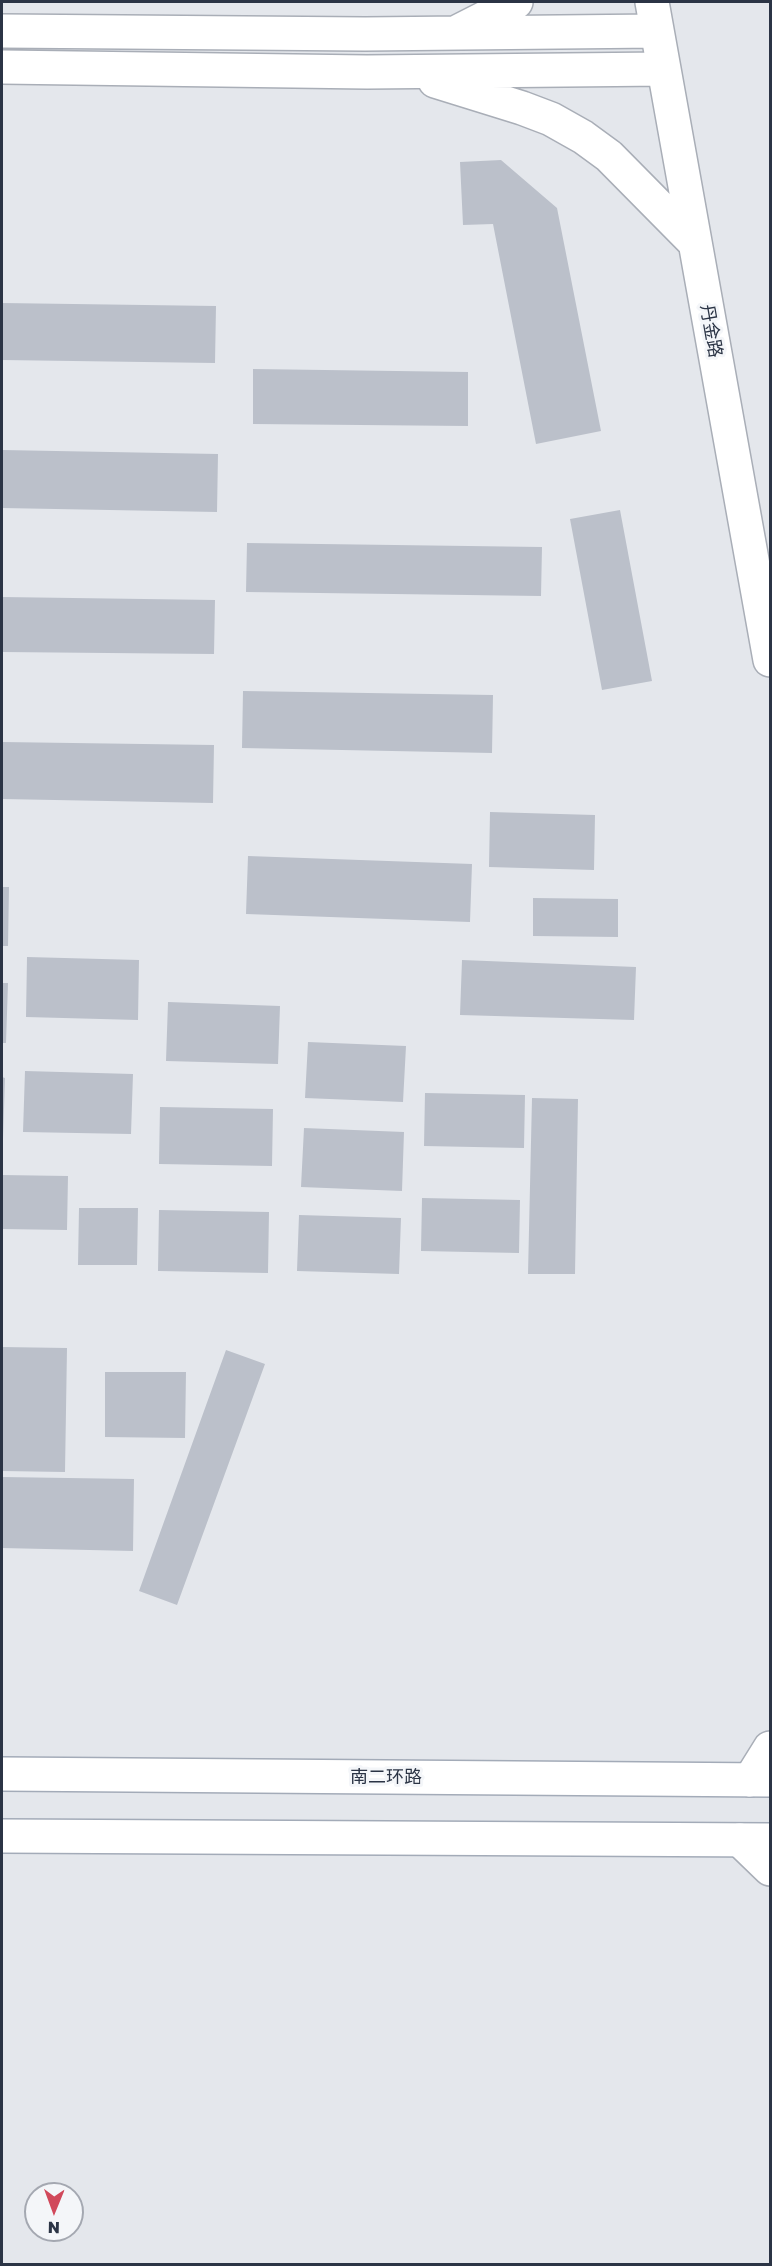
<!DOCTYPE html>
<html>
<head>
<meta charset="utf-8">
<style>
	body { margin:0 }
	#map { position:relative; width:772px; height:2266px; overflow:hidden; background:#e4e7ec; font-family:"Golos Text",sans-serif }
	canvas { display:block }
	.frame { position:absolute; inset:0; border:3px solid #2b3445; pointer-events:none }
	.north { position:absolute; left:24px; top:2182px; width:60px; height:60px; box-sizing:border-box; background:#f4f6f9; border:2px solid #a4a8b1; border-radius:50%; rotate:181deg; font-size:16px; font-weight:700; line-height:24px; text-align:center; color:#2b3445 }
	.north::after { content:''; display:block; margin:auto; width:21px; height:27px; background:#d1495b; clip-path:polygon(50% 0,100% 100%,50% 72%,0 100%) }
</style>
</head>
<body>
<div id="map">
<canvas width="772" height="2266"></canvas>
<div class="frame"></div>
<div class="north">N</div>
</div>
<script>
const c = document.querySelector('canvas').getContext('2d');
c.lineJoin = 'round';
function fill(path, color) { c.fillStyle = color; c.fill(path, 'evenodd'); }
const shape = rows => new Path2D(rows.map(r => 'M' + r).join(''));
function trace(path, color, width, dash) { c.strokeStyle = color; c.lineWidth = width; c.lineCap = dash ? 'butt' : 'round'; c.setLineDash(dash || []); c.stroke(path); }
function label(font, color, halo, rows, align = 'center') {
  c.font = font + ' "Golos Text","Noto Sans SC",sans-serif'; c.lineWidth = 6; c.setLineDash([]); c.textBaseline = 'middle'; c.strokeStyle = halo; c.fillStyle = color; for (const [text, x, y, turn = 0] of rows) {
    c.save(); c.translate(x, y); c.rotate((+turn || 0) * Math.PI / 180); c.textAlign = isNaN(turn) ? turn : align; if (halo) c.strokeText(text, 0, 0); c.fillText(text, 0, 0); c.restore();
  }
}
fill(shape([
	[501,160,557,208,601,431,536,444,493,224,463,225,460,162],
	[2,303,216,306,215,363,2,360],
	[253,369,468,372,468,426,253,424],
	[2,450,218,454,217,512,2,508],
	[620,510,652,681,602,690,570,519],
	[247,543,542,547,541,596,246,592],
	[2,597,215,600,214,654,2,652],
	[243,691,493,695,492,753,242,748],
	[2,742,214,745,213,803,2,799],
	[490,812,595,815,594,870,489,867],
	[248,856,472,864,470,922,246,914],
	[2,887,9,887,8,946,2,946],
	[533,898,618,899,618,937,533,936],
	[27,957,139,960,138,1020,26,1017],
	[462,960,636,967,634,1020,460,1015],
	[2,983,8,983,6,1043,2,1043],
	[168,1002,280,1006,278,1064,166,1061],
	[308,1042,406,1046,403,1102,305,1098],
	[25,1071,133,1074,131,1134,23,1132],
	[2,1077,5,1078,3,1139,2,1139],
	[425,1093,525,1095,524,1148,424,1146],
	[532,1098,578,1099,575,1274,528,1274],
	[160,1107,273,1109,272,1166,159,1164],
	[304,1128,404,1132,402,1191,301,1187],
	[2,1175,68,1176,67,1230,2,1229],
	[422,1198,520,1200,519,1253,421,1251],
	[79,1208,138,1208,137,1265,78,1265],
	[159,1210,269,1212,268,1273,158,1271],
	[299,1215,401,1218,399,1274,297,1271],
	[2,1347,67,1348,65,1472,2,1471],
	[226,1350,265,1364,177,1605,139,1591],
	[105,1372,186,1372,185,1438,105,1437],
	[2,1477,134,1479,133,1551,2,1548]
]), '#bbc0ca');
const secondary = shape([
	[652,2,770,660],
	[2,31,365,34,657,31],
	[459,31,516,2],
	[2,67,367,72,664,69],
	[435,81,522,108,551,119,583,137,609,156,695,243],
	[750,1780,770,1748],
	[740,1840,770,1869]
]);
const primary = shape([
	[2,1774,770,1780],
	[2,1836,770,1840]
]);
trace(secondary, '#a9aeb7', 36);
trace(primary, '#a3abb8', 36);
trace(secondary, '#fff', 33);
trace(primary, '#fff', 33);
label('18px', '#2b3445', '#f4f6f9', [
	["丹金路",711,331,80],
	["南二环路",386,1777]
]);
</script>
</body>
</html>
